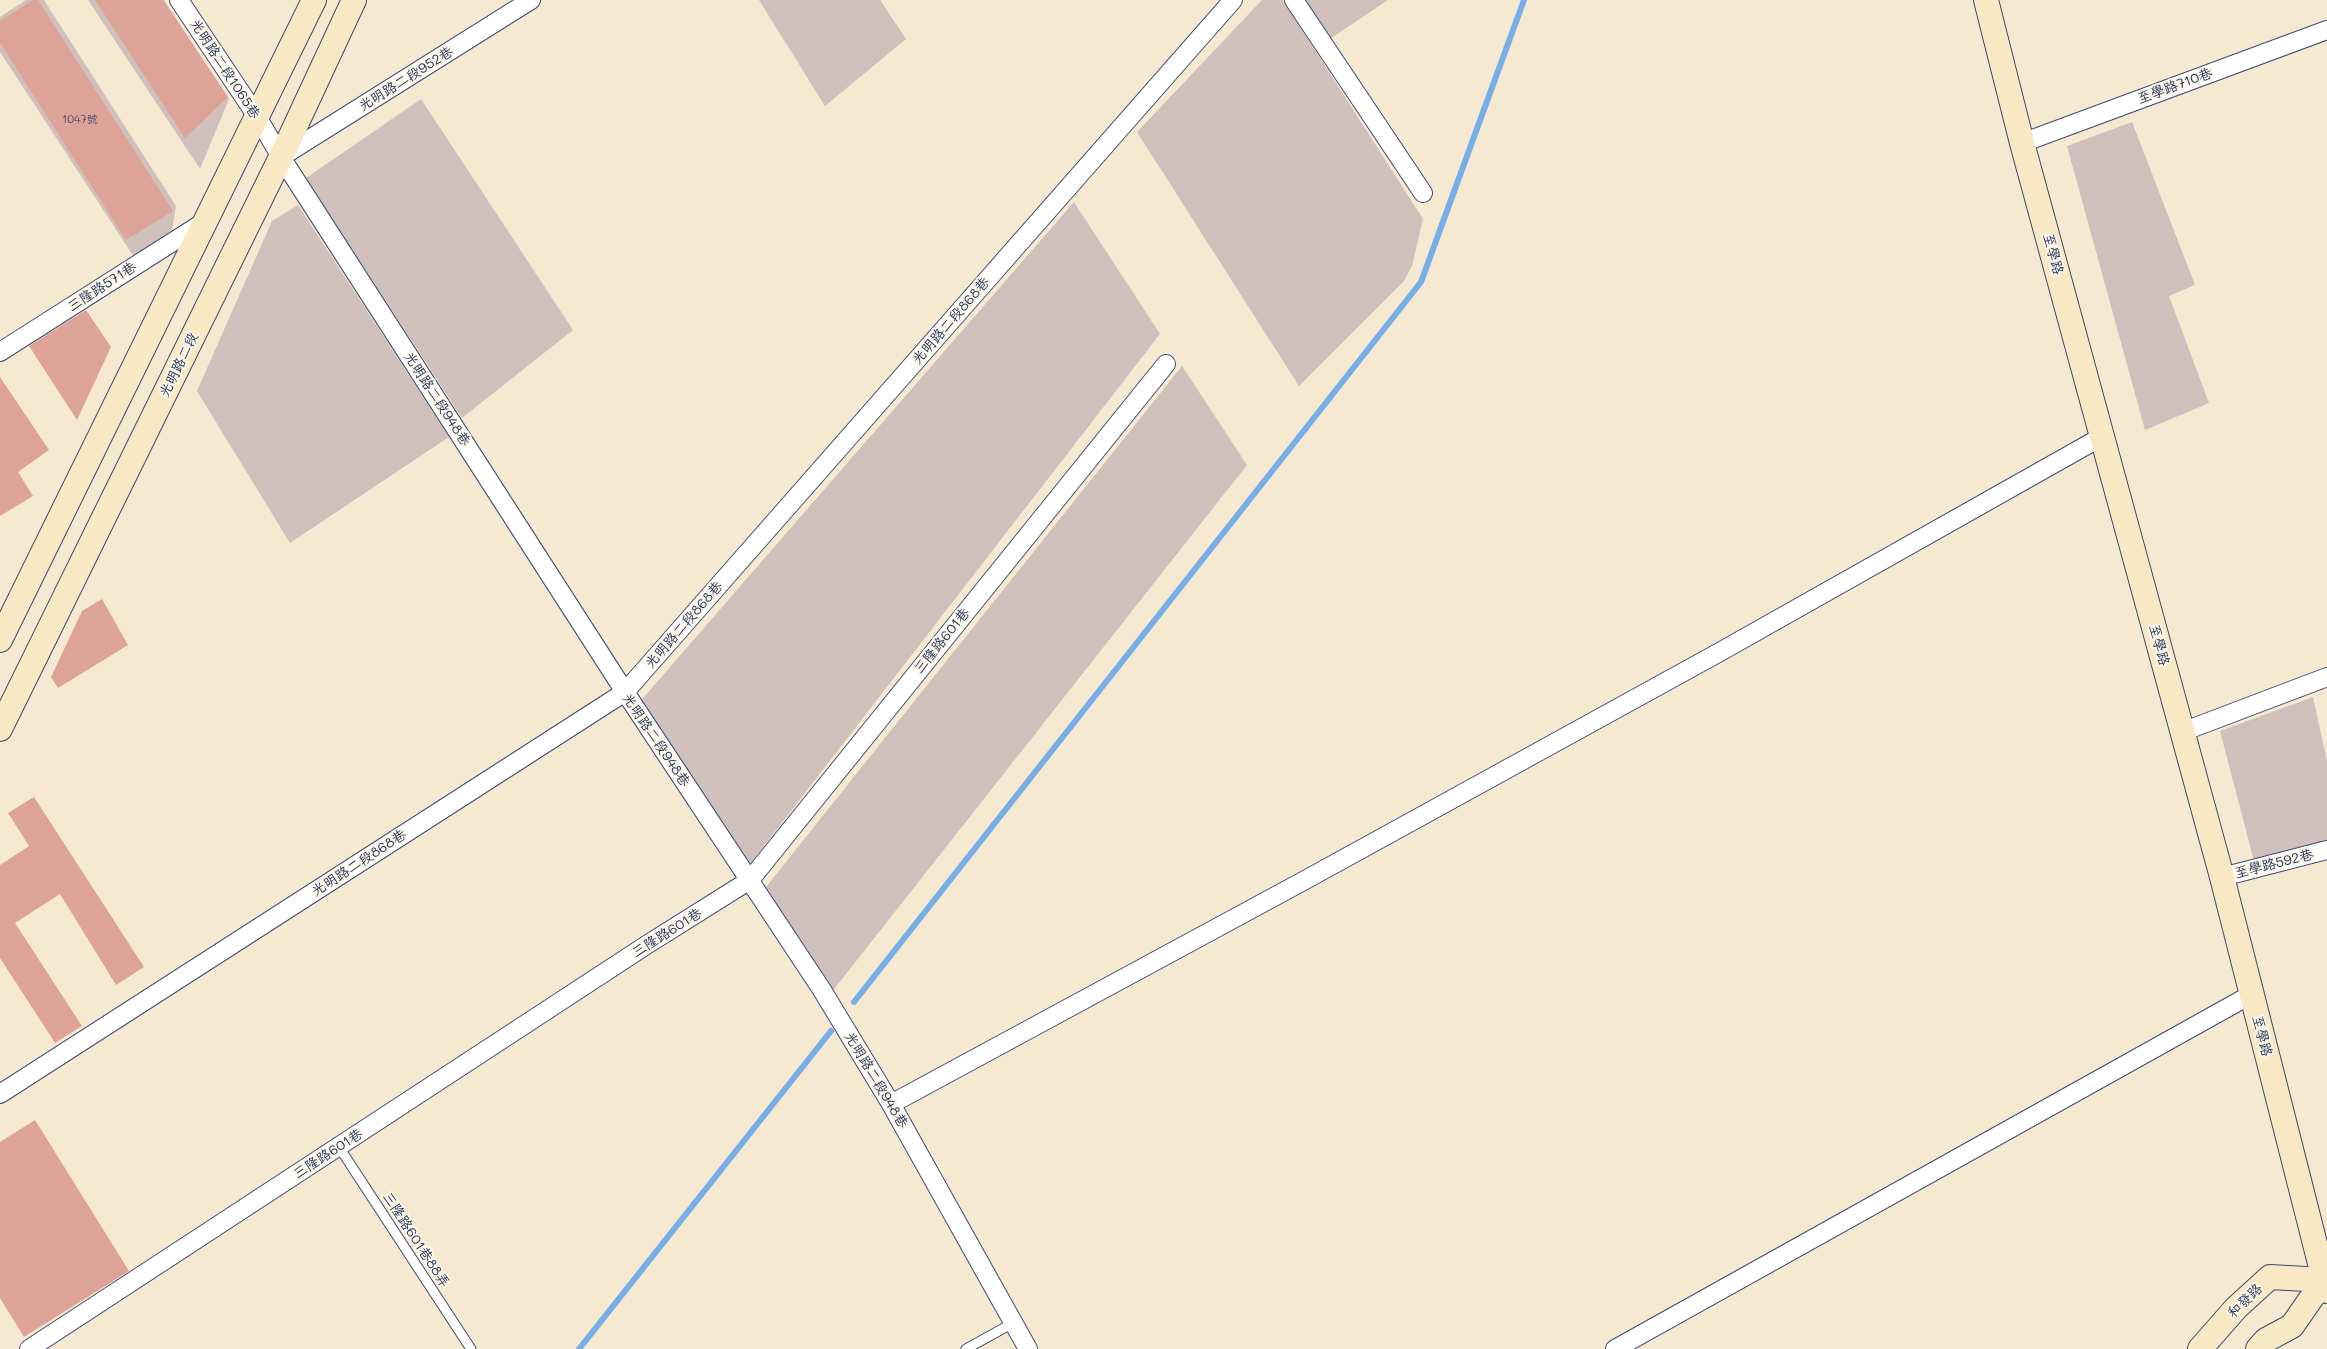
<!DOCTYPE html>
<html>
<head>
<meta charset="utf-8">
<style>
	body { margin:0 }
	canvas { display:block; background:#f6e9d1 }
</style>
</head>
<body>
<canvas width="2327" height="1349"></canvas>
<script>
const c = document.querySelector('canvas').getContext('2d');
c.lineJoin = 'round';
function fill(path, color) { c.fillStyle = color; c.fill(path, 'evenodd'); }
const shape = rows => new Path2D(rows.map(r => 'M' + r).join(''));
function trace(path, color, width, dash) { c.strokeStyle = color; c.lineWidth = width; c.lineCap = dash ? 'butt' : 'round'; c.setLineDash(dash || []); c.stroke(path); }
function label(font, color, halo, rows, align = 'center') {
  c.font = font + ' Mali,"LXGW WenKai TC",sans-serif'; c.lineWidth = 4; c.setLineDash([]); c.textBaseline = 'middle'; c.strokeStyle = halo; c.fillStyle = color; for (const [text, x, y, turn = 0] of rows) {
    c.save(); c.translate(x, y); c.rotate((+turn || 0) * Math.PI / 180); c.textAlign = isNaN(turn) ? turn : align; if (halo) c.strokeText(text, 0, 0); c.fillText(text, 0, 0); c.restore();
  }
}
fill(shape([
	[26,0,44,0,176,206,172,230,134,257,0,52,0,17],
	[88,0,164,0,229,99,200,169],
	[759,0,880,0,906,39,825,106],
	[1262,0,1283,0,1423,219,1412,266,1404,281,1299,386,1137,132],
	[1300,0,1388,0,1327,41],
	[421,99,573,330,462,418,306,178],
	[2132,122,2195,285,2169,296,2209,403,2145,430,2067,146],
	[1074,202,1160,334,750,864,637,705],
	[298,205,449,437,290,543,197,391,272,221],
	[1182,366,1247,465,831,993,762,892],
	[2313,697,2327,761,2327,840,2254,861,2220,731]
]), '#cfc0bb');
trace(shape([
	[854,1002,1421,282,1524,0],
	[579,1349,831,1031]
]), '#78aee7', 6);
fill(shape([
	[33,0,38,0,173,211,126,240,0,43,0,21],
	[95,0,163,0,228,97,185,138],
	[86,310,111,347,77,420,29,346],
	[0,377,49,450,18,472,33,496,0,516],
	[102,599,128,645,58,688,51,677,82,611],
	[34,797,144,967,116,985,60,894,15,923,82,1026,55,1043,0,958,0,865,29,846,8,813],
	[35,1120,129,1271,24,1337,0,1298,0,1142]
]), '#dea398');
const lane = shape([
	[339,1147,471,1349],
	[966,1349,1013,1323]
]);
const street = shape([
	[179,0,256,115,281,157,625,692,822,990,891,1104,1028,1349],
	[1294,0,1423,193],
	[2022,143,2327,30],
	[281,157,531,0],
	[0,352,204,222],
	[2182,732,2327,677],
	[2222,877,2327,850],
	[0,1094,625,692,1233,0],
	[891,1104,1307,879,1718,653,2103,436],
	[29,1349,648,944,750,880,1166,364],
	[1615,1349,2252,994]
]);
const secondary = shape([
	[1986,0,2022,143,2222,877,2327,1291],
	[0,640,314,0],
	[0,729,281,157,354,0],
	[2200,1349,2236,1308,2270,1277,2324,1280],
	[2258,1349,2266,1340,2292,1326,2324,1280]
]);
trace(lane, '#3c4b6f', 11);
trace(street, '#3c4b6f', 20);
trace(secondary, '#3c4b6f', 26);
trace(lane, '#fff', 9);
trace(street, '#fff', 18);
trace(secondary, '#f8e8c3', 24);
label('11px', '#4c4c6c', null, [
	["1047號",80,120]
]);
label('14px', '#1b2f5e', '#fcf5e5', [
	["光明路二段1065巷",225,69,57],
	["光明路二段952巷",406,79,-32],
	["至學路710巷",2175,86,-20],
	["至學路",2053,254,75],
	["三隆路571巷",102,287,-33],
	["光明路二段868巷",951,321,-49],
	["光明路二段",179,365,-64],
	["光明路二段948巷",437,399,57],
	["光明路二段868巷",684,625,-49],
	["三隆路601巷",942,641,-51],
	["至學路",2159,645,75],
	["光明路二段948巷",656,740,56],
	["光明路二段868巷",359,863,-33],
	["至學路592巷",2274,864,-14],
	["三隆路601巷",667,933,-32],
	["至學路",2262,1036,76],
	["光明路二段948巷",876,1080,59],
	["三隆路601巷",328,1154,-33],
	["三隆路601巷88弄",416,1240,57],
	["和發路",2245,1301,-44]
]);
</script>
</body>
</html>
